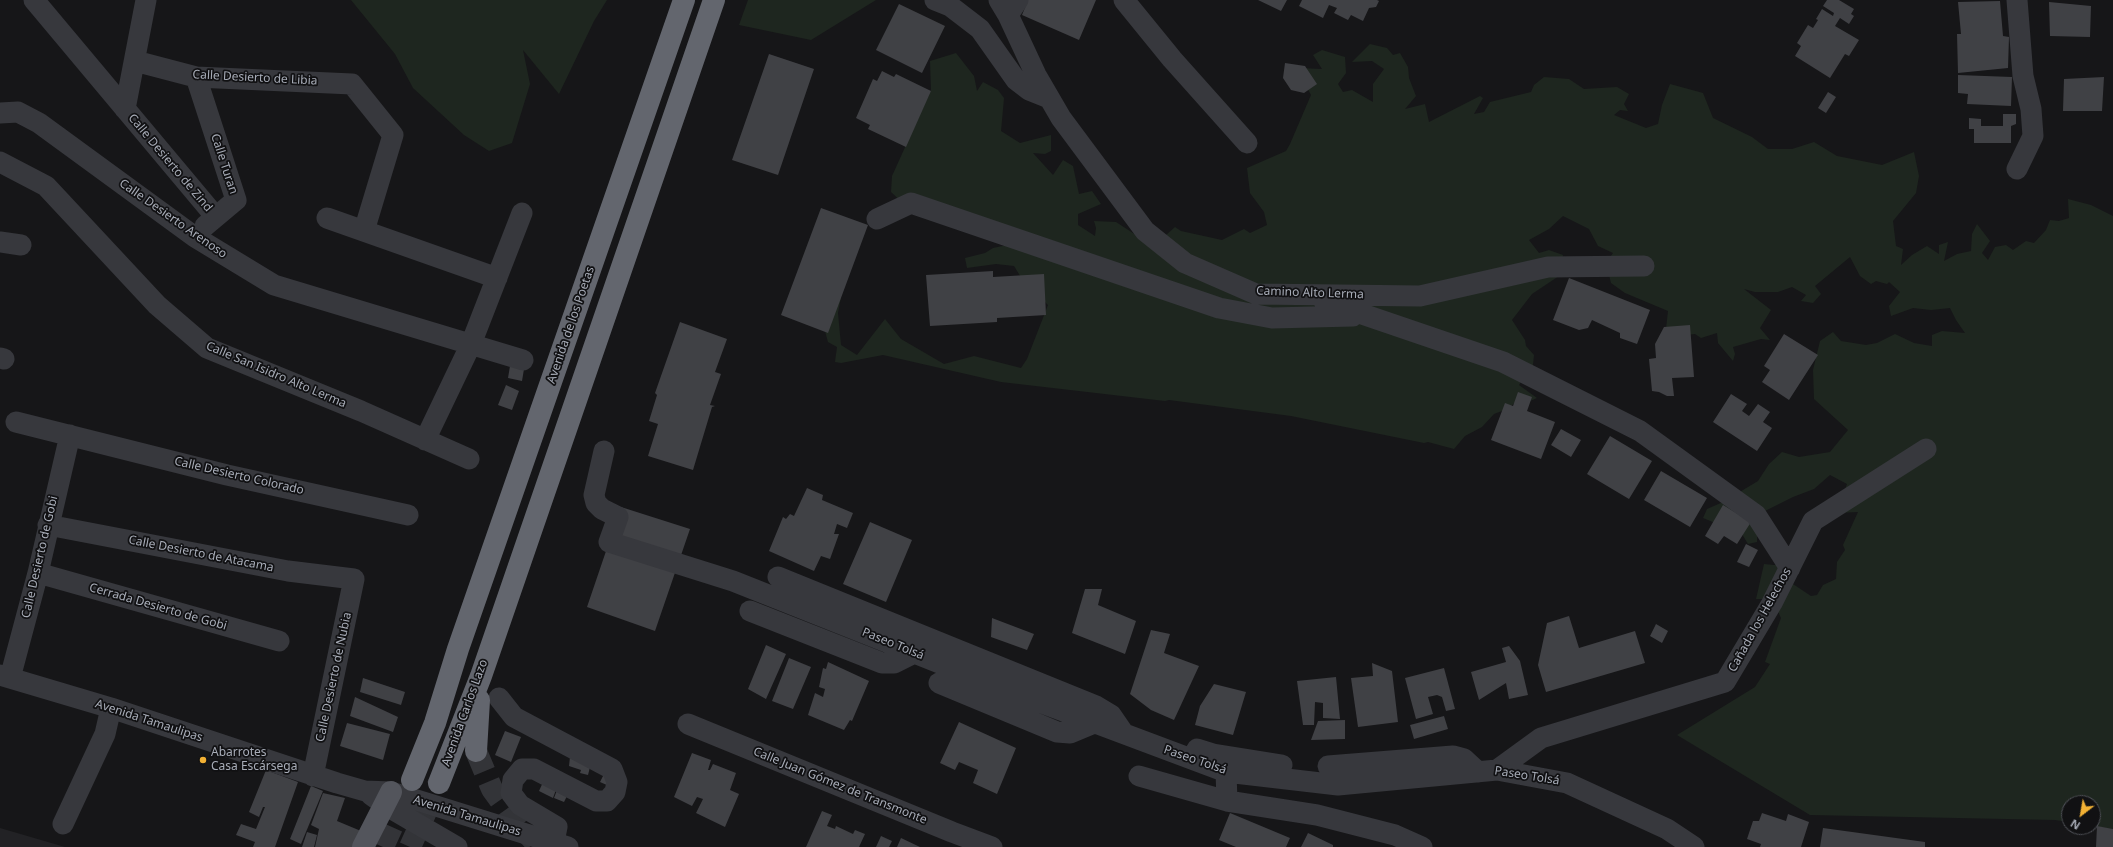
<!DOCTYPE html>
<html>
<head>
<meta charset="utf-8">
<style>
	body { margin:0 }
	#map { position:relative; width:2113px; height:847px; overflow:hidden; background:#161618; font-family:"Noto Sans",sans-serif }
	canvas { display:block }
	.north { position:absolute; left:2061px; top:795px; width:40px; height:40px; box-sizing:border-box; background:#111113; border:1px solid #4d4f55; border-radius:50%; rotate:211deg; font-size:11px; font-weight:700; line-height:16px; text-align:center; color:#a8adb8 }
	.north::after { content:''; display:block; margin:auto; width:14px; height:18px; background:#f2b134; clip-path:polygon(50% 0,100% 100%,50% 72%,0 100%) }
</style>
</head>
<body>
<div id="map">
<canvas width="2113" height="847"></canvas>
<div class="north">N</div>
</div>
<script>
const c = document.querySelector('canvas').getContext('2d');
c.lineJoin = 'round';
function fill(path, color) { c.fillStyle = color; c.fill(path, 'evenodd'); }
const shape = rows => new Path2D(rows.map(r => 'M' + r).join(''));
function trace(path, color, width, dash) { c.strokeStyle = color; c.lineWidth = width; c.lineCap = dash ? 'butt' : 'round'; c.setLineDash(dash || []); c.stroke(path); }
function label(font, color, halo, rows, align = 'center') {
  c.font = font + ' "Noto Sans",sans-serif'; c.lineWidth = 3.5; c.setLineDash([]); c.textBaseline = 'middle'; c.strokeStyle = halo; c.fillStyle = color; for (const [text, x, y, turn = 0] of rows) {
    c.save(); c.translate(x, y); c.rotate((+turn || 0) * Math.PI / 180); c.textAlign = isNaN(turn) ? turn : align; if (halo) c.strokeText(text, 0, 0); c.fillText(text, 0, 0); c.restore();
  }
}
fill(shape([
	[0,828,65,847,0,847]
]), '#222225');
fill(shape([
	[351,0,607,0,594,21,559,94,523,50,530,84,512,143,489,151,464,135,413,88,395,54],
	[748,0,876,0,811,40,739,25],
	[1370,44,1387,48,1393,55,1400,53,1408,67,1409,78,1416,96,1405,109,1425,104,1429,122,1480,96,1483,98,1474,114,1484,112,1490,102,1531,92,1534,85,1544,77,1569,79,1584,89,1617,87,1629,94,1624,104,1628,111,1620,110,1614,115,1646,128,1658,124,1662,105,1670,84,1703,93,1713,118,1752,137,1768,149,1792,149,1814,142,1837,156,1882,165,1914,152,1919,176,1916,193,1893,221,1896,246,1903,249,1901,265,1912,255,1927,246,1939,254,1939,245,1948,242,1944,261,1957,254,1971,251,1972,234,1977,224,1990,241,1982,253,1988,260,1995,247,2006,245,2013,250,2026,241,2034,243,2046,230,2050,220,2059,221,2069,218,2068,199,2091,205,2113,216,2113,829,2093,826,2093,803,2069,803,2069,822,2055,820,1810,815,1677,735,1755,687,1770,664,1765,662,1781,618,1772,599,1756,599,1764,564,1774,565,1789,561,1787,580,1811,596,1817,595,1823,585,1836,579,1837,562,1845,550,1843,545,1858,512,1836,513,1847,484,1830,475,1814,489,1793,497,1757,515,1757,542,1748,544,1742,534,1703,518,1707,509,1723,502,1758,481,1769,464,1782,452,1799,457,1830,452,1848,430,1814,399,1813,370,1820,341,1833,332,1841,341,1866,345,1877,343,1895,334,1914,343,1932,346,1932,335,1942,331,1965,333,1956,320,1950,308,1931,310,1913,308,1891,316,1889,306,1900,292,1889,282,1887,284,1876,281,1871,284,1860,276,1850,257,1815,286,1821,294,1813,303,1801,301,1806,295,1792,287,1778,292,1755,292,1744,289,1771,310,1760,328,1770,340,1761,339,1733,347,1735,354,1733,361,1718,343,1717,333,1701,338,1695,334,1676,336,1666,329,1668,311,1625,293,1611,283,1606,263,1613,253,1598,246,1589,229,1563,216,1549,229,1529,240,1539,253,1549,250,1563,255,1559,276,1532,294,1512,320,1525,340,1526,346,1534,355,1533,365,1519,385,1537,398,1530,401,1520,399,1507,409,1494,414,1482,427,1465,436,1454,449,1428,442,1424,443,1291,416,1169,400,1165,401,1001,382,883,355,841,363,835,362,837,347,828,342,822,320,835,290,841,297,838,313,841,345,857,355,885,319,901,339,944,364,974,356,1021,368,1027,359,1048,305,1022,279,1014,266,996,264,967,268,965,258,985,253,993,248,1012,244,907,207,891,192,892,176,931,90,930,61,956,53,974,76,977,91,983,82,998,90,1004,98,1001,131,1020,143,1051,135,1051,151,1045,154,1033,153,1053,175,1063,160,1073,166,1079,194,1092,191,1101,204,1078,214,1078,225,1095,236,1096,228,1094,221,1116,222,1136,235,1166,235,1175,227,1181,231,1222,240,1244,229,1250,233,1267,225,1264,212,1250,193,1247,168,1286,151,1290,144,1311,95,1300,75,1299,68,1322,69,1313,55,1322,50,1345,57,1346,73,1338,84,1343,92,1352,90,1373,102,1373,84,1384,69,1372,61,1352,62]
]), '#1e261f');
fill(shape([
	[1028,0,1096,0,1079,40,1022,15],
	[1258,0,1287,0,1281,11],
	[1302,0,1377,0,1379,1,1376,7,1369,8,1363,21,1351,15,1348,20,1334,13,1337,8,1329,5,1323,18,1299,6],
	[1827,0,1839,0,1854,9,1851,14,1854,16,1849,24,1840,18,1835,26,1859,40,1849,56,1845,54,1830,78,1795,56,1801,46,1797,43,1808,25,1813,28,1818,20,1816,19,1822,9,1833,16,1834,13,1823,6],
	[2000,1,2003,36,2009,37,2008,68,1958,73,1957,34,1961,34,1958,2],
	[2049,2,2091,6,2090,37,2050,36],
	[899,4,945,26,922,73,876,50],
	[769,54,814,69,778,175,732,160],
	[1285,63,1305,66,1317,84,1304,93,1291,90,1283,78],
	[882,71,894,77,896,74,931,91,906,147,868,129,870,125,856,118,873,79,877,81],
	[1958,75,2012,77,2011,106,1967,104,1968,94,1958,93],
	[2104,77,2102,111,2063,111,2064,79],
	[1828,92,1836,97,1826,113,1818,108],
	[2003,114,2016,114,2016,124,2011,126,2011,143,1974,143,1974,129,1969,129,1969,118,1981,119,1981,126,2003,126],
	[821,208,868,225,828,333,781,315],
	[993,271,993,277,1044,274,1046,315,997,318,997,322,930,326,926,275],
	[1569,278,1650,310,1637,344,1620,338,1620,333,1592,320,1588,328,1579,330,1553,320],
	[680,322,727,339,715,372,721,374,710,405,715,406,712,407,693,470,648,456,658,424,649,421,657,395,655,393],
	[1690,325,1694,377,1672,378,1674,396,1667,396,1659,392,1652,391,1649,359,1656,358,1655,344,1664,327],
	[1784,334,1818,355,1789,400,1762,382,1770,370,1764,366],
	[510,366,524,369,522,381,508,378],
	[506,385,519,391,512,410,498,405],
	[1518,392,1532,397,1527,411,1555,422,1541,459,1491,440,1505,403,1513,406],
	[1731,394,1747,404,1742,411,1749,416,1758,404,1770,412,1763,422,1772,428,1757,451,1713,422],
	[1561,429,1581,440,1571,457,1551,445],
	[1610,436,1652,461,1629,499,1587,474],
	[1661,471,1707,498,1690,527,1644,500],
	[807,488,823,495,822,500,853,513,847,528,837,524,834,534,839,534,830,559,821,556,814,571,769,551,783,517,786,519,790,514,794,516],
	[1723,505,1751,522,1737,544,1724,536,1718,544,1705,536],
	[621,507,690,529,655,631,587,607],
	[870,522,912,540,886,602,843,584],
	[1746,544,1758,550,1749,567,1737,562],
	[1085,589,1102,589,1098,605,1136,621,1125,654,1072,633],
	[1569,616,1579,648,1635,631,1645,663,1546,692,1538,665,1547,623],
	[992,618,1034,634,1027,650,991,637],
	[1656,624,1668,631,1662,643,1650,636],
	[1151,630,1170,634,1164,653,1199,666,1174,720,1151,710,1130,694],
	[766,645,786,654,766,699,748,689],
	[1509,646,1520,661,1528,695,1509,699,1506,683,1479,700,1471,672,1506,662,1502,648],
	[789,658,811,667,793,709,772,701],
	[828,662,869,681,852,721,850,720,844,730,808,715,815,693,823,697,825,689,819,687,823,668,826,669],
	[1372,663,1392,671,1398,722,1358,727,1351,678,1373,676],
	[1444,668,1455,709,1446,711,1442,697,1437,695,1428,697,1433,714,1416,719,1405,678],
	[1336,677,1340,719,1323,718,1323,703,1315,702,1314,725,1303,725,1297,681],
	[363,678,405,692,401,705,360,692],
	[1214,684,1246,692,1233,735,1195,725,1200,706],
	[355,697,398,717,393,732,350,716],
	[1444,716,1448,729,1414,739,1410,725],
	[1345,720,1345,739,1311,740,1318,721],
	[959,722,1016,748,997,794,973,783,978,770,959,762,955,770,940,763],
	[347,723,390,734,383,760,340,746],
	[505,731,521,737,511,762,495,755],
	[692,753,711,760,708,770,710,770,713,764,736,773,730,790,739,794,725,827,696,813,703,799,697,797,692,806,674,797],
	[570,757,591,763,588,775,580,773,581,770,569,766],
	[266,770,298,782,275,847,253,847,255,842,236,835,241,824,256,829,265,807,263,807,259,817,249,812],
	[605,772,609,786,600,782],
	[544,780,557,787,553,798,539,791],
	[311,786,323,791,301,844,290,839],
	[557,790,568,794,564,802,554,798],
	[323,793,345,798,337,821,361,831,355,847,315,847,319,829,311,825],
	[822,811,832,815,827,826,835,829,836,826,853,834,855,830,865,834,859,847,806,847],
	[1230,813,1290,838,1286,847,1236,847,1219,840],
	[1762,813,1786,821,1788,814,1809,822,1801,847,1760,847,1761,844,1747,839,1753,821,1759,821],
	[2097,826,2113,829,2113,847,2096,847],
	[1823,828,1925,842,1925,847,1820,847],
	[307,832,317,835,314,847,302,847],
	[1308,833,1333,845,1333,847,1301,847],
	[881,836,892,841,889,847,876,847],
	[901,838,920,847,897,847]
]), '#404145');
trace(shape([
	[476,751,492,789,512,817,535,842],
	[383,847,406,796],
	[410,847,439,783]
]), '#333438', 22, [22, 11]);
trace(shape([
	[34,0,215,216],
	[935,0,950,6,980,29,1016,80,1029,90,1049,98],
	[999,0,1008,15,1036,75,1061,118,1145,231,1185,263,1256,294,1420,296,1548,267,1644,266],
	[1124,0,1172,59,1247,143],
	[1008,15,1018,0],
	[135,61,196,77,352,84,393,135,364,231],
	[196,77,236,200,205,226],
	[125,109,146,0],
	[0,113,18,112,39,123,195,237,274,285,523,360],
	[0,162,46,186,157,305,207,348,361,411,469,459],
	[2017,169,2033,136,2031,109,2023,76,2017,0],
	[327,218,497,278],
	[877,219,911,203,1219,308,1272,318,1353,316],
	[0,242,21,245],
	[1324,301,1503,362,1640,431,1756,515,1790,568],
	[0,358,4,359],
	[16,422,227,475,408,515],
	[425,440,471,344,522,213],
	[604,451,594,495,596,503,602,509,618,517,609,542,733,581,1010,691,1226,772,1338,785,1497,770,1567,783,1667,829,1694,847],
	[48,525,288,571,354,579,313,776],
	[38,573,279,641],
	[778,577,1096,706,1111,715,1122,731],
	[750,611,882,663,894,663,914,653],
	[0,675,111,708,337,783,365,791,391,792,568,847],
	[10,678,38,573,70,435],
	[939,683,1057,732,1070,733,1094,723],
	[499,698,514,717,612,769,617,782,615,792,607,801,596,801,534,769,522,769,513,780,511,793,520,805,557,827,553,847],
	[688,724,952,832,992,847],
	[1197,749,1213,754,1282,765],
	[1328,766,1453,756,1464,759,1478,772],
	[1497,770,1541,738,1725,682,1772,603,1813,521,1926,449],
	[1226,772,1227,801,1317,815,1395,835,1422,847],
	[1139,776,1227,801],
	[371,795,385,805,457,847],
	[63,824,105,734,111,708]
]), '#37383d', 21);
trace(shape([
	[363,847,391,792]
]), '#53555c', 22);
trace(shape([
	[476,751,479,700],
	[412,780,435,723,458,649,684,0],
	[439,783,481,676,714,0]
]), '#63666e', 22);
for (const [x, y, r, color] of [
	[203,760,4,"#f2b134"]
]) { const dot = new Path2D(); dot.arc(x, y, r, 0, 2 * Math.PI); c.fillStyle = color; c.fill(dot); trace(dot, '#111113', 1.5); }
label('12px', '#a8adb8', '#111113', [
	["Calle Desierto de Libia",255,78,3],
	["Calle Desierto de Zind",170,163,50],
	["Calle Turan",224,164,72],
	["Calle Desierto Arenoso",173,219,35],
	["Camino Alto Lerma",1310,293,2],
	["Avenida de los Poetas",571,325,-71],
	["Calle San Isidro Alto Lerma",276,375,23],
	["Calle Desierto Colorado",239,476,13],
	["Calle Desierto de Atacama",201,554,11],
	["Calle Desierto de Gobi",40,557,-77],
	["Cerrada Desierto de Gobi",158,607,16],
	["Cañada los Helechos",1760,620,-61],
	["Paseo Tolsá",893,644,22],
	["Calle Desierto de Nubia",334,677,-78],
	["Avenida Carlos Lazo",465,713,-70],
	["Avenida Tamaulipas",149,721,18],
	["Paseo Tolsá",1195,760,19],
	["Paseo Tolsá",1527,776,9],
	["Calle Juan Gómez de Transmonte",840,786,22],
	["Avenida Tamaulipas",467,816,17]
]);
label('12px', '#a8adb8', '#111113', [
	["Abarrotes",211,753],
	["Casa Escársega",211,767]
], 'left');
</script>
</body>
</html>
